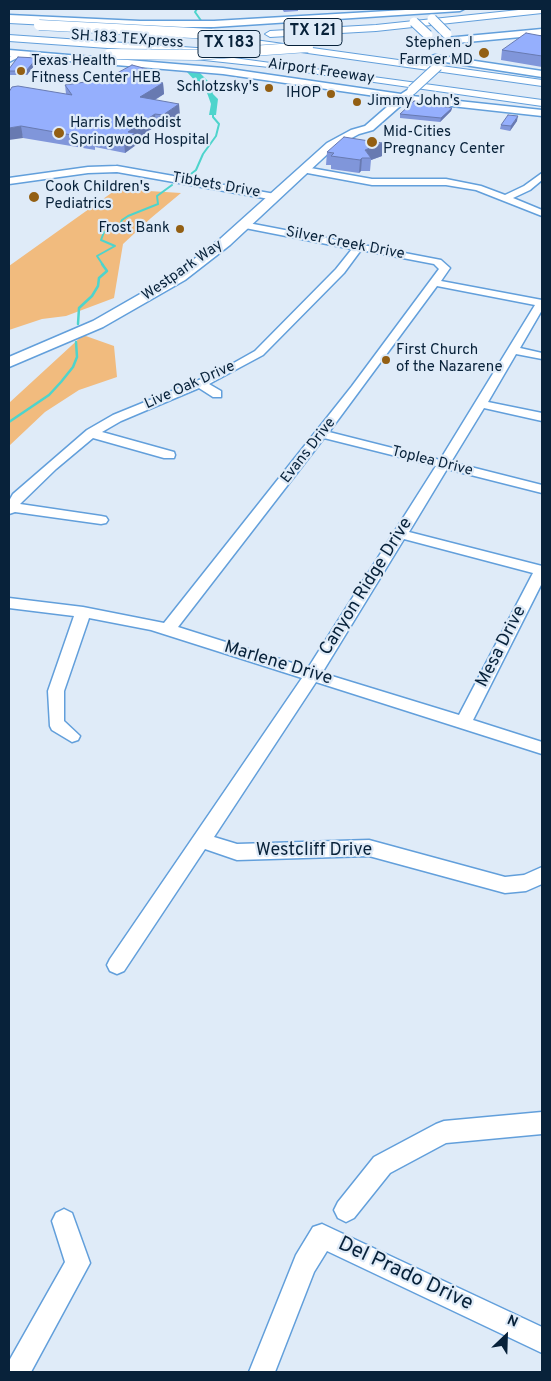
<!DOCTYPE html>
<html>
<head>
<meta charset="utf-8">
<style>
	body { margin:0 }
	#map { position:relative; width:551px; height:1381px; overflow:hidden; background:#dfebf8; font-family:Overpass,sans-serif }
	canvas { display:block }
	.frame { position:absolute; inset:0; border:10px solid #08223a; pointer-events:none }
	.north { position:absolute; left:481px; top:1311px; width:50px; height:50px; -webkit-text-stroke:4px #dfebf8; paint-order:stroke; rotate:24deg; font-size:14px; font-weight:700; line-height:20px; text-align:center; color:#08223a }
	.north::after { content:''; display:block; margin:auto; width:18px; height:22px; background:#08223a; clip-path:polygon(50% 0,100% 100%,50% 72%,0 100%) }
</style>
</head>
<body>
<div id="map">
<canvas width="551" height="1381"></canvas>
<div class="frame"></div>
<div class="north">N</div>
</div>
<script>
const c = document.querySelector('canvas').getContext('2d');
c.lineJoin = 'round';
function fill(path, color) { c.fillStyle = color; c.fill(path, 'evenodd'); }
const shape = rows => new Path2D(rows.map(r => 'M' + r).join(''));
function trace(path, color, width, dash) { c.strokeStyle = color; c.lineWidth = width; c.lineCap = dash ? 'butt' : 'round'; c.setLineDash(dash || []); c.stroke(path); }
function label(font, color, halo, rows, align = 'center') {
  c.font = font + ' Overpass,sans-serif'; c.lineWidth = 4.5; c.setLineDash([]); c.textBaseline = 'middle'; c.strokeStyle = halo; c.fillStyle = color; for (const [text, x, y, turn = 0] of rows) {
    c.save(); c.translate(x, y); c.rotate((+turn || 0) * Math.PI / 180); c.textAlign = isNaN(turn) ? turn : align; if (halo) c.strokeText(text, 0, 0); c.fillText(text, 0, 0); c.restore();
  }
}
fill(shape([
	[117,189,181,193,151,218,123,244,114,298,66,316,42,319,9,330,9,266],
	[83,335,114,346,117,377,79,390,45,412,9,446,9,403]
]), '#f1bb7e');
fill(shape([
	[187,72,199,72,209,82,213,94,218,99,216,115,209,115,211,104,206,90,207,87,197,83]
]), '#4ed4cc');
trace(shape([
	[197,9,195,12,202,22],
	[187,177,196,170,203,154,216,136,219,124,213,117,213,111],
	[103,265,97,256,115,246,101,240,104,232,119,227,122,220,128,216,158,204,157,196,172,185]
]), '#4ed4cc', 2);
trace(shape([
	[78,324,79,308,92,296,98,286,99,278,107,271,102,264],
	[9,422,49,395,61,382,73,367,77,357,76,342]
]), '#4ed4cc', 2.5);
const minor = shape([
	[21,52,23,55,9,62,9,57,21,52],
	[117,166,275,194,280,197,275,200,117,172,88,173,9,184,9,178,88,167,117,166],
	[305,167,372,179,446,179,481,186,505,195,524,186,542,173,542,180,530,190,513,198,542,210,542,216,476,190,446,185,372,185,302,172,302,168,305,167],
	[243,222,441,260,450,268,441,281,542,300,542,310,520,348,542,353,542,359,516,354,488,402,542,413,542,421,484,408,451,462,542,485,542,493,447,469,409,532,542,566,542,583,473,720,542,742,542,754,316,682,214,837,237,844,369,840,505,877,524,875,542,867,542,884,526,891,505,893,369,856,237,860,205,849,124,971,117,974,110,971,107,965,110,959,302,678,151,630,89,618,64,691,64,721,80,736,78,740,72,742,52,730,50,726,48,691,74,616,9,608,9,598,83,607,164,623,352,386,439,269,434,264,361,250,344,273,263,355,209,384,221,391,221,397,213,397,199,388,121,421,102,432,174,452,175,455,174,458,164,458,93,438,56,469,20,504,101,516,106,517,108,520,106,523,101,524,15,512,9,514,9,501,13,494,87,430,113,415,216,373,255,351,336,269,352,249,240,227,240,223,243,222],
	[437,286,535,305,440,460,329,432,437,286],
	[324,438,436,466,308,668,178,627,324,438],
	[404,539,533,573,459,715,322,673,404,539],
	[542,1112,542,1134,446,1143,390,1173,354,1218,346,1222,338,1218,334,1210,338,1202,374,1157,436,1124,444,1121,542,1112],
	[64,1209,72,1213,90,1263,31,1372,9,1372,9,1361,65,1262,52,1221,56,1213,64,1209],
	[322,1224,542,1327,542,1353,327,1251,314,1272,275,1372,249,1372,296,1255,313,1227,322,1224]
]);
const major = shape([
	[423,9,464,9,460,11,214,27,140,27,9,20,9,15,140,21,214,21,423,9],
	[542,29,542,35,435,45,431,42,435,39,542,29],
	[9,50,223,68,401,94,412,87,417,90,412,96,542,110,542,116,406,101,373,130,359,134,335,147,230,245,185,280,103,327,9,367,9,357,93,321,175,274,220,239,327,143,351,130,365,126,396,99,223,74,9,56,9,50],
	[435,55,542,71,542,77,432,60,432,56,435,55]
]);
const highway = shape([
	[528,9,542,9,542,13,376,31,270,37,265,34,270,31,376,25,528,9],
	[9,17,67,20,72,23,67,26,9,23,9,17],
	[183,30,542,80,542,86,180,35,180,31,183,30],
	[9,35,211,49,216,52,212,55,542,100,542,106,269,67,195,59,190,56,192,54,9,41,9,35]
]);
trace(minor, '#629fdb', 3);
trace(major, '#629fdb', 3);
trace(highway, '#629fdb', 2);
fill(minor, '#fff');
fill(major, '#fff');
fill(highway, '#fff');
const majorBridge = shape([
	[432,19,447,34],
	[414,22,428,35],
	[412,90,438,66]
]);
const highwayBridge = shape([
	[39,25,212,34],
	[109,54,196,55,308,47]
]);
trace(majorBridge, '#629fdb', 11, []);
trace(highwayBridge, '#629fdb', 11, []);
trace(majorBridge, '#fff', 9);
trace(highwayBridge, '#fff', 10);
fill(shape([
	[282,9,298,9,298,11,284,12],
	[542,36,542,67,501,60,502,50],
	[37,58,37,62,27,75,9,75,9,69],
	[147,69,148,80,147,80,163,83,164,94,155,100,180,115,163,127,156,126,135,140,136,145,125,153,95,147,95,150,23,138,9,92,66,94,65,85,104,80],
	[452,108,451,111,440,122,400,118,400,114],
	[517,121,510,131,500,129,501,125],
	[327,152,382,156,371,160,370,171,361,171,359,173,331,169,331,165,326,165]
]), '#8096da');
fill(shape([
	[37,58,37,62,27,75,26,71],
	[147,69,148,80,133,89,132,78],
	[163,83,164,94,141,108,140,97],
	[179,104,180,115,163,127,163,115],
	[452,108,451,111,440,122,441,118],
	[155,114,156,126,135,140,136,145,125,153,124,141,128,132],
	[518,116,517,121,510,131,511,126],
	[21,126,23,138,9,140,9,128],
	[382,143,382,156,371,160,371,158,365,150],
	[362,158,361,171,359,173,360,160]
]), '#687ab1');
const building = shape([
	[526,33,542,36,542,56,502,50,526,33],
	[18,57,37,58,26,71,9,71,9,69,18,57],
	[132,65,147,69,132,78,163,83,140,97,179,104,163,115,155,114,128,132,135,133,124,141,92,135,94,139,21,126,9,128,9,92,12,87,18,86,72,95,65,85,85,82,93,78,104,80,132,65],
	[414,101,452,108,441,118,400,114,414,101],
	[508,115,518,116,511,126,501,125,508,115],
	[344,137,382,143,365,150,371,158,362,158,360,160,331,156,334,153,327,152,344,137]
]);
fill(building, '#95affd');
trace(building, '#687ab1', 1);
for (const [x, y, r, color] of [
	[484,53,6,"#935f13"],
	[21,71,5,"#935f13"],
	[269,88,5,"#935f13"],
	[331,94,5,"#935f13"],
	[357,102,5,"#935f13"],
	[59,133,6,"#935f13"],
	[372,142,6,"#935f13"],
	[34,197,6,"#935f13"],
	[180,229,5,"#935f13"],
	[386,360,5,"#935f13"]
]) { const dot = new Path2D(); dot.arc(x, y, r, 0, 2 * Math.PI); c.fillStyle = color; c.fill(dot); trace(dot, '#dfebf8', 2); }
label('15px', '#08223a', '#dfebf8', [
	["SH 183 TEXpress",127,40,4],
	["Airport Freeway",321,72,8],
	["Tibbets Drive",216,186,10],
	["Silver Creek Drive",345,244,11],
	["Westpark Way",183,271,-35],
	["Live Oak Drive",190,386,-24],
	["Evans Drive",309,451,-52],
	["Toplea Drive",432,462,14]
]);
label('15px', '#08223a', '#dfebf8', [
	["Stephen J",473,44,"right"],
	["Farmer MD",473,61,"right"],
	["Texas Health",31,62],
	["Fitness Center HEB",31,79],
	["Schlotzsky's",259,88,"right"],
	["IHOP",321,94,"right"],
	["Jimmy John's",367,102],
	["Harris Methodist",70,124],
	["Springwood Hospital",70,141],
	["Mid-Cities",383,133],
	["Pregnancy Center",383,150],
	["Cook Children's",45,188],
	["Pediatrics",45,205],
	["Frost Bank",170,229,"right"],
	["First Church",396,351],
	["of the Nazarene",396,368]
], 'left');
for (const [x, y, w] of [
	[313,32,58],
	[229,44,62]
]) { const box = new Path2D(); box.roundRect(x - w / 2, y - 13.5, w, 27, 4); c.fillStyle = '#dfebf8'; c.fill(box); trace(box, '#08223a', 1); }
label('bold 16px', '#08223a', null, [
	["TX 121",313,32],
	["TX 183",229,44]
]);
label('18px', '#08223a', '#dfebf8', [
	["Canyon Ridge Drive",367,587,-58],
	["Mesa Drive",502,647,-63],
	["Marlene Drive",278,664,17],
	["Westcliff Drive",314,851]
]);
label('21px', '#08223a', '#dfebf8', [
	["Del Prado Drive",405,1275,25]
]);
</script>
</body>
</html>
